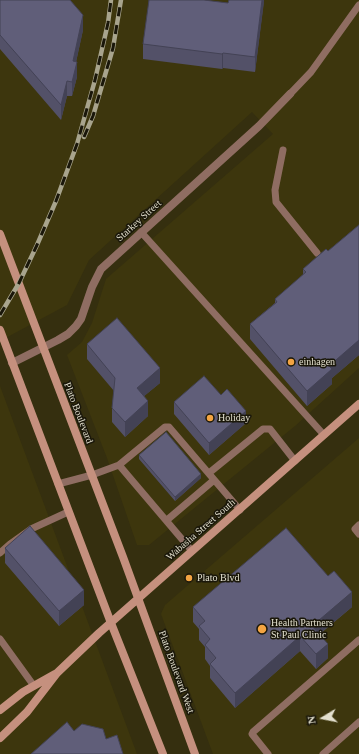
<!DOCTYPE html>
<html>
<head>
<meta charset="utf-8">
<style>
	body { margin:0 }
	#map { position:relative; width:359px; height:754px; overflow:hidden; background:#352f0f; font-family:Georgia,serif }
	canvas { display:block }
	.north { position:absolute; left:303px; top:698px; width:40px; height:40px; -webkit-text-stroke:3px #1a170a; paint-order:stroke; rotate:260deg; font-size:11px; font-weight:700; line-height:16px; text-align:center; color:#e3e0ce }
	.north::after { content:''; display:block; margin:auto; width:14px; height:18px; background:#e3e0ce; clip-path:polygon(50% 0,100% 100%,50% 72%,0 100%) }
</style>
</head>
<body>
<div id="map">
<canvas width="359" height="754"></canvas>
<div class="north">N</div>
</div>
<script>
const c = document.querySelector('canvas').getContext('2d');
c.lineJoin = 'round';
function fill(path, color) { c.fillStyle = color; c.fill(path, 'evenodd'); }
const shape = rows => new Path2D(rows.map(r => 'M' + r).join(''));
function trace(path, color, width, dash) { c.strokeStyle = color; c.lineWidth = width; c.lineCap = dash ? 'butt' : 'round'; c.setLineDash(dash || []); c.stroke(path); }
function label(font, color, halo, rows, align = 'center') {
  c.font = font + ' Georgia,serif'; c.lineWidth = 3; c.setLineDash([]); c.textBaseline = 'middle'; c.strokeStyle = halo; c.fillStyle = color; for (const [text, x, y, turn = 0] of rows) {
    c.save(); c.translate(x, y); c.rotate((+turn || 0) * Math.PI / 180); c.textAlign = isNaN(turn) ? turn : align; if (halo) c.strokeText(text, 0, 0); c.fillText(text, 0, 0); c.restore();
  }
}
fill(shape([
	[0,0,359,0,359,368,295,426,149,545,137,545,107,458,67,355,82,342,92,323,106,279,273,134,252,112,89,260,67,305,0,341],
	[0,386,137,754,0,754],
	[359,438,359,754,213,754,161,614,165,605]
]), '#3d360d');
trace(shape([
	[290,94,311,72,359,5],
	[283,150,275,190,276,202,317,253],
	[141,232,324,435],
	[119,465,192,551],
	[209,473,263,429,270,429,295,461],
	[58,484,92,475,119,465,165,427,169,427,240,510],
	[167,520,214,480],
	[359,525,355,529,359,534],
	[0,553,10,544,31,529,68,512],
	[0,639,34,686],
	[268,754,252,734,253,732,359,640],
	[323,754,359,722]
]), '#8f6d62', 7);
trace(shape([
	[12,363,58,340,68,334,76,326,81,319,92,287,101,269,259,126,290,94]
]), '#8f6d62', 8);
trace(shape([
	[0,234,123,557,195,754],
	[0,330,111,623,163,754],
	[0,710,23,692,55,674],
	[0,738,27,712,57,673,99,633,359,404]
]), '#c5907e', 8);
const rail = shape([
	[84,137,93,116,113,48,121,0],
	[0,315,19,283,37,245,56,201,77,144,95,80,108,23,111,0]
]);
trace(rail, '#a8a48d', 4.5);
trace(rail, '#1a170a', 3, [9]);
fill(shape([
	[0,0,83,30,76,62,77,77,72,96,67,96,61,120,0,49],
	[264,0,255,72,223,68,222,69,143,59,143,44,228,3],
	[359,225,359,355,332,378,332,384,307,406,250,339,250,324,275,303,275,299,303,275,303,269,328,251],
	[87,344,160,383,144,396,148,416,125,437,112,422,112,408,114,391,87,359],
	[221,395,246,423,209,455,174,414,174,402],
	[139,455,201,478,175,501,139,459],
	[5,548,84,605,59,626,5,563],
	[193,607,352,607,320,634,328,658,316,669,300,651,235,708,210,678,210,666,205,659,205,647,199,640,199,629,193,622]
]), '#535168');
fill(shape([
	[262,0,264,0,264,2,255,72,255,57],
	[83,15,83,30,73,76,73,61],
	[223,53,223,68,222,69,222,54],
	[77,62,77,77,72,96,72,82],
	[67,81,67,96,61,120,61,105],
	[359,340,359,355,332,378,332,384,307,406,307,391,329,366],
	[160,368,160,383,137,402,137,388],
	[148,401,148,416,125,437,125,422],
	[246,411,246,423,209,455,209,443],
	[201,474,201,478,175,501,175,497],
	[84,590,84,605,59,626,59,611],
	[352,592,352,607,312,640,312,626],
	[300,636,300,651,235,708,235,693],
	[328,644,328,658,316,669,316,654]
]), '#434255');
const building = shape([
	[0,0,70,0,83,15,73,61,77,62,72,82,67,81,61,105,0,35,0,0],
	[149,0,204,0,228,3,229,0,262,0,255,57,223,53,222,54,143,44,149,0],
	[359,225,359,340,329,366,332,369,307,391,250,324,277,302,275,299,306,272,303,269,326,249,328,251,359,225],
	[117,318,160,368,137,388,148,401,125,422,112,408,115,378,87,344,117,318],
	[204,376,221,395,227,389,246,411,209,443,174,402,204,376],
	[166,432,201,474,175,497,139,455,166,432],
	[30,526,84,590,59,611,5,548,30,526],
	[286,528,328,576,334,571,352,592,312,626,328,644,316,654,300,636,235,693,210,664,216,658,205,645,210,639,199,626,205,621,193,607,286,528],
	[67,722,74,731,82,724,103,729,106,739,117,735,123,754,31,754,67,722]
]);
fill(building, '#605e79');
trace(building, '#434255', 1);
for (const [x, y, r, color] of [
	[291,362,4,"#f3a442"],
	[210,418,4,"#f3a442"],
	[189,578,4,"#f3a442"],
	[262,629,5,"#f3a442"]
]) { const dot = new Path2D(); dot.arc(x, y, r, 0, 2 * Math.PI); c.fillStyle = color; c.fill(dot); trace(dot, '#1a170a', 1.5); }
label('10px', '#e3e0ce', '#1a170a', [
	["Starkey Street",139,221,-42],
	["Plato Boulevard",78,413,69],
	["Wabasha Street South",201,530,-41],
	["Plato Boulevard West",176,672,70]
]);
label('10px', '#e3e0ce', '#1a170a', [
	["einhagen",299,362],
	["Holiday",218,418],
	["Plato Blvd",197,578],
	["Health Partners",271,623],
	["St Paul Clinic",271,635]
], 'left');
</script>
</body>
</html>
